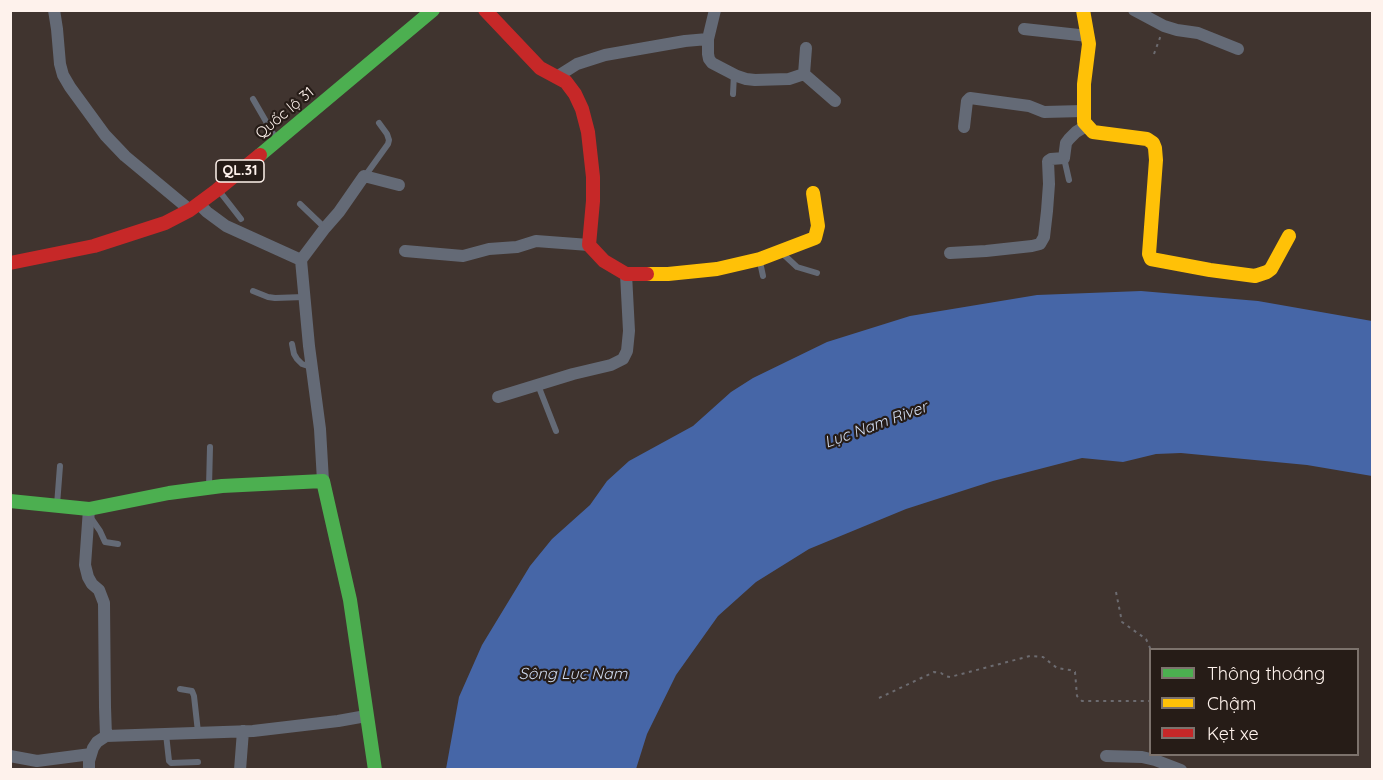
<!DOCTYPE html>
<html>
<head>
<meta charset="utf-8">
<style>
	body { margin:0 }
	#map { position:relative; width:1383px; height:780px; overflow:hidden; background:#40342f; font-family:Quicksand,sans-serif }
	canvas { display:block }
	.frame { position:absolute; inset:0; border:12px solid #fef2ec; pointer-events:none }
	.legend { position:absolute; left:1149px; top:648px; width:210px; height:108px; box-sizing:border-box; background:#261c17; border:2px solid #7c726c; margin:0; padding:8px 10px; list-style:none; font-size:18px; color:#fef2ec }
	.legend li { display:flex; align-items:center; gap:12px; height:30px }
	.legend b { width:30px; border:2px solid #7c726c }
</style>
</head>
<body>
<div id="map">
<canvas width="1383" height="780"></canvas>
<div class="frame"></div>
<ul class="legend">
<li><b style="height:8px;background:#4caf50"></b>Thông thoáng</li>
<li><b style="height:8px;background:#ffc107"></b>Chậm</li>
<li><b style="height:8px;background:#c62828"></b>Kẹt xe</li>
</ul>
</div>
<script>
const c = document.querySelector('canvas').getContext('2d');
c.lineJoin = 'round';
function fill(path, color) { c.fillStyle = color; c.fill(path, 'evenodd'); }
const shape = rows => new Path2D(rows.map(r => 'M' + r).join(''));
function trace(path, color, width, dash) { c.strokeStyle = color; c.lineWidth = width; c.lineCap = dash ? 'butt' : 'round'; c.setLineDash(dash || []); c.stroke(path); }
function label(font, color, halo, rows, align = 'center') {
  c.font = font + ' Quicksand,sans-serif'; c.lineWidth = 4.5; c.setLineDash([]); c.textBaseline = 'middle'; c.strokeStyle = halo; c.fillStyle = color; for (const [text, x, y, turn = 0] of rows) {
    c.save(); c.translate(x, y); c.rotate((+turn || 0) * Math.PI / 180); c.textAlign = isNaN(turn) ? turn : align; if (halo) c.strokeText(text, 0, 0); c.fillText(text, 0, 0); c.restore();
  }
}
fill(shape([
	[1141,291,1258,301,1372,321,1372,476,1307,465,1181,453,1156,454,1123,462,1082,458,993,481,906,509,809,549,756,582,718,616,676,675,647,734,636,769,446,769,459,697,482,645,530,566,552,539,590,505,607,481,629,461,693,426,731,392,753,378,827,342,910,316,1037,295]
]), '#4666a7');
trace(shape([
	[1154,54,1161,35],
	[1116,592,1122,622,1146,639,1151,650],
	[879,698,934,672,941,673,945,676,950,677,1030,656,1043,657,1057,668,1070,670,1075,672,1077,696,1082,701,1150,701]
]), '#6c6b70', 2, [3, 4.5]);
trace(shape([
	[733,94,734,74],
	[253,99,275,137],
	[1064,158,1069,180],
	[365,176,388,144,389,140,387,134,379,123],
	[220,192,241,219],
	[300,204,325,228],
	[782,253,797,267,817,273],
	[760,262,763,276],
	[253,291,268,297,275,298,304,297],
	[292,344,294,354,297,359,302,364,311,367],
	[538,385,556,431],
	[209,487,210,447],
	[57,505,60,466],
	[91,518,100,531,105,542,118,544],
	[180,689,192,691,194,696,198,732],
	[166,734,169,761,171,763,198,762]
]), '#646a76', 6);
trace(shape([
	[54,10,57,29,60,64,63,75,70,87,105,135,125,156,190,210],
	[1134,10,1164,26,1177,30,1198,33,1238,49],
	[1024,29,1088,36],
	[708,39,708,54,709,59,712,63,737,76,746,79,755,80,789,79,804,74,806,48],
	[804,74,835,101],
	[558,76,577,64,605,55,685,41,708,39,715,10],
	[964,127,967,101,970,98,1029,106,1044,112,1083,111],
	[199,204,207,212,226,226,301,260,309,346,320,429,323,481],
	[405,251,463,256,489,249,517,247,536,241,589,245],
	[950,253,986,251,1032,246,1040,244,1044,237,1047,211,1049,184,1048,161,1051,159,1064,158,1066,143,1069,139,1076,132,1086,126],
	[301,260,325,228,339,212,364,176,399,185],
	[498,397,573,374,611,365,623,359,627,351,629,331,626,274],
	[89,509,85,565,88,577,92,584,99,590,104,603,105,707,106,736],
	[10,756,37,761,91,754],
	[1106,756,1142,757,1155,760,1181,770],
	[89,770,89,761,93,748,97,742,106,736,253,731,338,721,366,716],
	[240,770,243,731]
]), '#646a76', 12);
trace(shape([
	[260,155,433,10],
	[10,501,89,509,169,493,222,486,323,481,350,600,375,770]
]), '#4caf50', 14);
trace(shape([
	[1083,10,1089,44,1084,84,1084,122,1093,132,1147,139,1153,143,1155,148,1156,160,1149,254,1151,259,1210,270,1255,276,1267,272,1271,269,1289,236],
	[647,274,668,274,717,269,760,259,815,238,818,226,813,193]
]), '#ffc107', 14);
trace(shape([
	[485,10,540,68,566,82,575,94,582,109,588,132,593,177,593,201,589,245,604,261,626,274,647,274],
	[10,263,94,246,165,223,190,210,217,190,260,155]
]), '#c62828', 14);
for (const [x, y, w] of [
	[240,171,48]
]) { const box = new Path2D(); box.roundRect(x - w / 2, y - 11, w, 22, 4.5); c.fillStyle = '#261c17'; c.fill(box); trace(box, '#fef2ec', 1.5); }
label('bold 14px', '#fef2ec', null, [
	["QL.31",240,171]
]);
label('15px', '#fef2ec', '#261c17', [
	["Quốc lộ 31",285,113,-40]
]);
label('italic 16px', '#cfdaee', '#261c17', [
	["Lục Nam River",876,425,-20],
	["Sông Lục Nam",573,674]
]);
</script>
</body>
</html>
